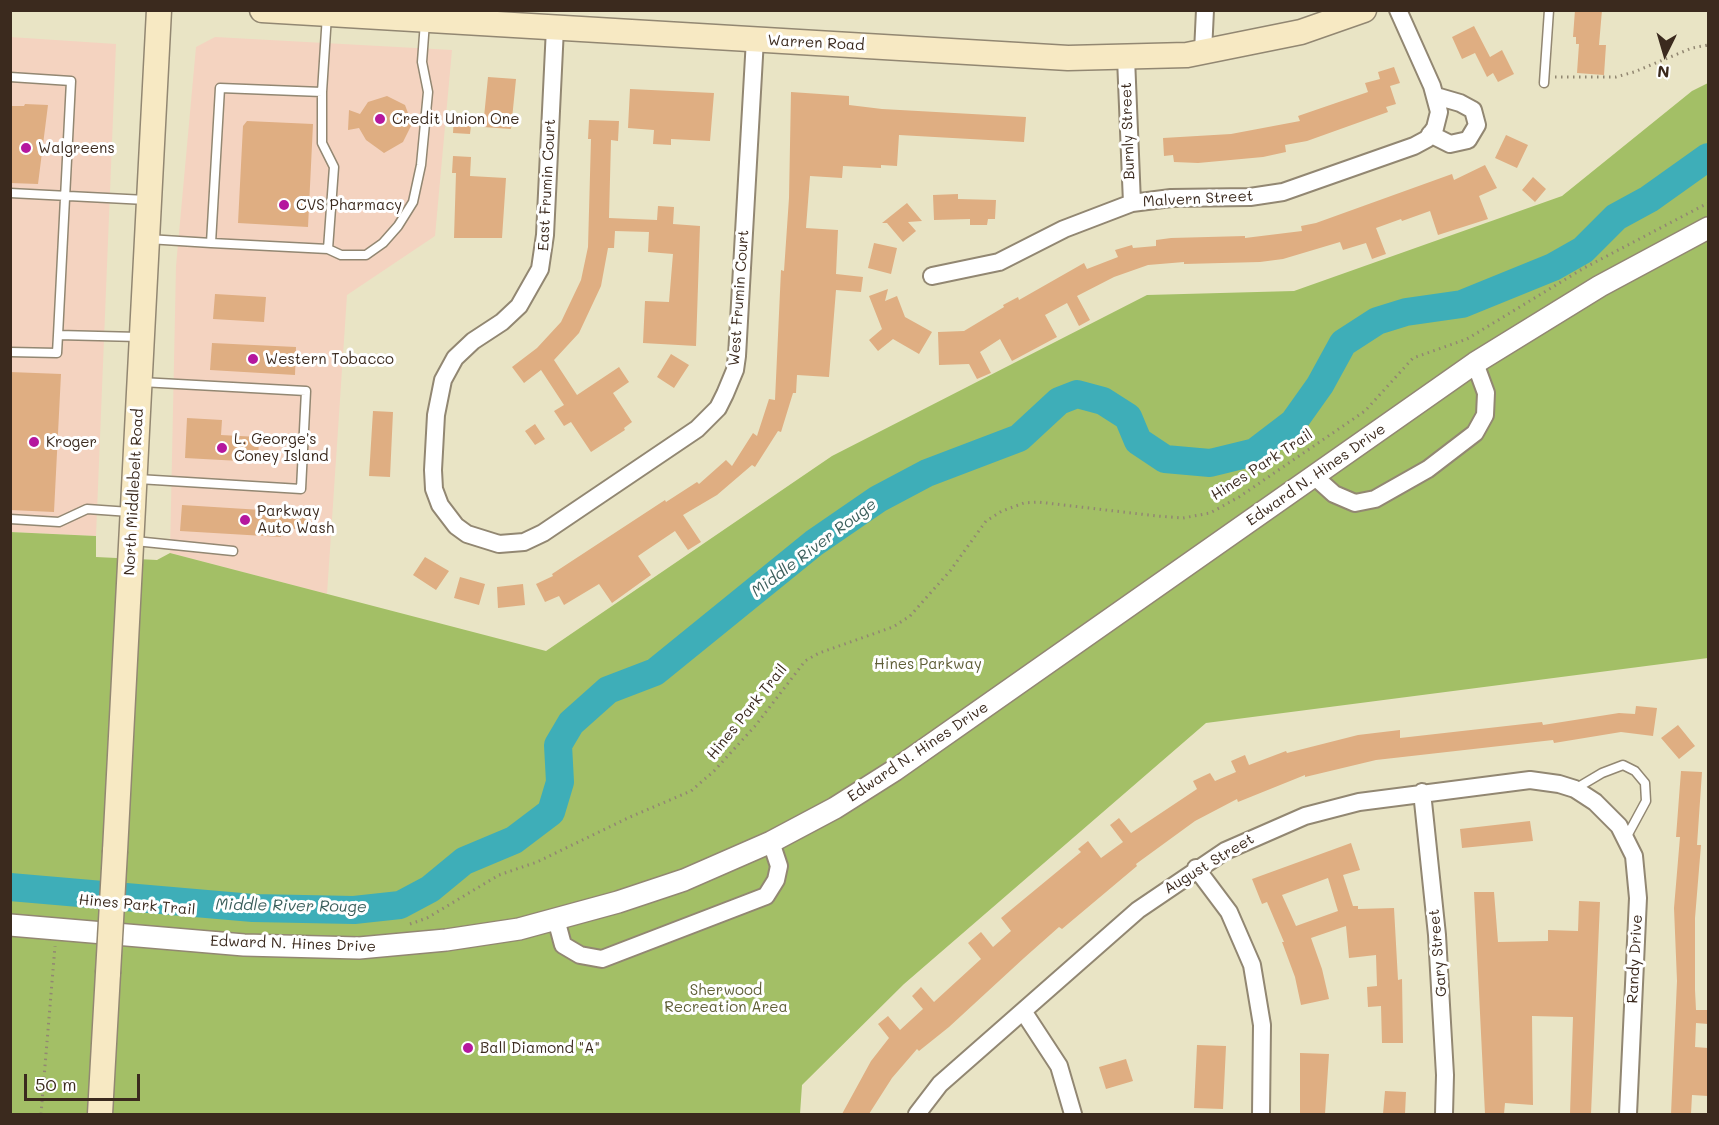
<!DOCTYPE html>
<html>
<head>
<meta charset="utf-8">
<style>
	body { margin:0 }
	#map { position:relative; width:1719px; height:1125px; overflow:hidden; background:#e9e4c5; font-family:Mali,sans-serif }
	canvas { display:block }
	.frame { position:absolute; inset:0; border:12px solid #3b2a1e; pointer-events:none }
	.north { position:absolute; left:1635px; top:24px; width:60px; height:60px; -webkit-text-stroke:4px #fff; paint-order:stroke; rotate:185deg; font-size:16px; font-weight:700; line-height:24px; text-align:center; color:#3b2a1e }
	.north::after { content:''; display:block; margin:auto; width:21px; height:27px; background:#3b2a1e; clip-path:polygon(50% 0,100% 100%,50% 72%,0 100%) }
	.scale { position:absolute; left:24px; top:1074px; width:116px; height:27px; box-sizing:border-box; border:3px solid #3b2a1e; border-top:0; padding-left:8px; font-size:18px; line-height:21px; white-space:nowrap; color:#3b2a1e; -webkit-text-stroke:4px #fff; paint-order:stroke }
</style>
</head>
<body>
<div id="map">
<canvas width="1719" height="1125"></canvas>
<div class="frame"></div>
<div class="north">N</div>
<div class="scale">50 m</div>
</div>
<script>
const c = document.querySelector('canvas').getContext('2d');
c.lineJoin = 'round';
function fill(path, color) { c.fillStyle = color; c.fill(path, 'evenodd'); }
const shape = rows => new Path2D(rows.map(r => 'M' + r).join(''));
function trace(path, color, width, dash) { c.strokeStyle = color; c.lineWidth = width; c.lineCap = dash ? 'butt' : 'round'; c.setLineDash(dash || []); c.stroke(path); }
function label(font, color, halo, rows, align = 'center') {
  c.font = font + ' Mali,sans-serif'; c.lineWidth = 6; c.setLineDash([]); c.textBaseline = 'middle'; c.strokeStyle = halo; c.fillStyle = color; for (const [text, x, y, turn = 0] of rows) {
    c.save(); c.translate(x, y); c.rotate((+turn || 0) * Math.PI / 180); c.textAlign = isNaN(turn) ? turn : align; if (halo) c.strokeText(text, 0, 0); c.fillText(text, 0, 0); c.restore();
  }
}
fill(shape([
	[10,37,116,44,96,536,11,532],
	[215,37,452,50,435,236,347,295,327,594,170,553,176,266,196,47]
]), '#f4d3c0');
fill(shape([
	[1708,83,1708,658,1206,723,904,984,802,1085,800,1114,11,1114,10,532,96,536,96,557,157,560,170,553,546,651,832,456,1147,295,1294,291,1562,196,1692,91]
]), '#a3bf66');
trace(shape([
	[10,887,253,908,354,910,400,905,430,889,464,861,514,840,551,812,560,782,558,745,571,723,608,690,655,672,814,543,878,499,927,473,1019,438,1059,401,1077,394,1103,401,1128,417,1138,441,1165,459,1210,463,1255,452,1293,423,1320,385,1343,343,1377,321,1406,312,1462,304,1553,267,1583,250,1616,217,1649,199,1708,157]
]), '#3eaeb8', 28);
fill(shape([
	[1575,10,1602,10,1599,45,1606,45,1604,75,1577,73,1579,44,1576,44,1576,37,1573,37],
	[1474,26,1490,57,1502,50,1514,74,1498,82,1493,73,1487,77,1475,53,1462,59,1452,37],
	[1394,67,1400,83,1390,86,1396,104,1386,107,1388,112,1307,141,1285,145,1286,152,1263,157,1198,163,1174,162,1173,155,1164,156,1163,138,1231,134,1300,121,1298,116,1368,92,1365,83,1380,79,1378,72],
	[488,77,516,79,511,129,483,127],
	[630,89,714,93,710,141,671,139,671,145,653,144,654,130,628,128],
	[791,92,849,96,849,105,882,109,1026,117,1024,142,899,135,897,166,881,165,881,168,843,166,842,178,810,176,806,228,838,230,836,274,863,277,861,292,836,290,829,377,797,375,796,393,793,393,781,432,778,431,755,467,752,465,717,495,683,515,701,542,688,550,675,531,638,556,651,575,612,603,599,584,564,605,559,596,545,602,536,584,553,576,552,574,665,500,666,502,697,482,699,484,726,460,732,466,753,433,757,436,769,399,775,400,781,270,784,271,789,198],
	[387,96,405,105,412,124,403,142,384,153,366,140,359,128,348,130,349,110,360,114,368,102],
	[25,104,48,105,38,184,10,183,10,106,24,106],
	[454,116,472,117,470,134,453,133],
	[589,120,619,121,618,141,611,140,609,218,657,220,658,206,674,207,673,224,700,226,696,346,643,343,645,301,669,302,673,254,648,252,649,232,615,231,614,248,608,248,601,286,579,333,554,360,577,395,619,367,629,382,613,393,632,422,624,428,625,430,591,452,571,422,564,426,554,411,564,405,541,370,524,383,512,367,537,348,561,322,581,280,588,247,591,139,588,139],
	[247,121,313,124,308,227,238,223,243,126],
	[1506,135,1528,145,1517,168,1495,158],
	[453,156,471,157,470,176,506,178,502,238,454,238,456,173,452,173],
	[1485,165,1497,188,1479,196,1488,219,1438,235,1430,211,1402,221,1401,219,1376,228,1386,254,1372,259,1366,243,1343,250,1340,242,1283,259,1260,262,1184,264,1184,262,1148,265,1114,277,1077,296,1090,320,1079,326,1067,303,1045,315,1057,337,1012,361,1000,339,980,352,991,373,977,379,969,364,939,365,938,332,964,331,1004,307,1003,305,1018,297,1019,300,1084,263,1087,269,1118,257,1115,250,1132,245,1133,248,1156,246,1156,240,1171,238,1245,236,1245,238,1302,231,1301,226,1316,223,1452,174,1454,180],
	[1533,177,1546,189,1535,202,1522,190],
	[958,194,958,199,996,200,995,219,988,219,987,225,970,225,970,219,934,220,933,195],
	[907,203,922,221,908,222,916,231,903,242,887,223,882,223],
	[874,243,897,248,891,274,868,268],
	[888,289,885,301,897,296,905,317,932,332,919,354,893,339,878,351,869,340,882,329,869,296],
	[215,294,266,297,264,322,213,319],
	[212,343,296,347,295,375,210,370],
	[671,354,689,365,674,388,657,377],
	[10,372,61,374,54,512,10,510],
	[373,411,393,412,390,477,369,476],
	[187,418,222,420,221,435,259,437,258,462,185,458],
	[535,424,545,439,535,445,525,431],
	[182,505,309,513,308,530,281,528,281,537,180,531],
	[425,557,449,571,436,590,413,575],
	[460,577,485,584,479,605,454,598],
	[523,584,525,605,498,608,497,587],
	[1636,706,1657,708,1653,736,1621,732,1554,743,1553,740,1376,760,1305,777,1305,775,1238,802,1237,799,1195,821,1136,864,1137,866,1062,929,1059,927,1024,958,949,1027,919,1051,917,1049,892,1078,869,1114,842,1114,871,1061,889,1038,878,1024,888,1016,900,1030,923,1009,912,996,921,987,934,1002,981,959,968,943,981,932,993,947,1011,931,1001,918,1081,852,1078,849,1088,841,1101,858,1123,842,1110,825,1119,818,1131,833,1197,789,1193,781,1210,773,1215,781,1236,772,1231,761,1245,755,1249,765,1286,751,1287,753,1358,735,1400,730,1400,738,1542,722,1543,725,1619,713,1635,714],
	[1678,725,1695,746,1679,759,1661,738],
	[1681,771,1702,772,1697,845,1701,845,1695,918,1695,990,1696,1010,1708,1010,1708,1024,1696,1023,1695,1047,1708,1048,1708,1096,1692,1095,1691,1114,1671,1114,1677,981,1674,908,1680,837,1676,837],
	[1530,821,1533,841,1462,848,1460,829],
	[1351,843,1360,870,1343,875,1353,906,1358,906,1358,909,1394,908,1398,980,1402,979,1403,1043,1382,1043,1381,1006,1368,1007,1367,987,1377,986,1376,955,1349,958,1346,926,1311,938,1322,969,1329,999,1301,1005,1295,977,1282,942,1284,942,1267,902,1262,904,1252,879],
	[1328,878,1338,911,1296,926,1282,895],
	[1474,892,1494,892,1498,942,1548,941,1548,930,1578,931,1579,901,1600,902,1591,1114,1570,1114,1573,1017,1532,1016,1533,1105,1505,1103,1504,1114,1485,1114],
	[1197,1045,1226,1046,1223,1109,1194,1108],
	[1300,1053,1329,1054,1325,1114,1300,1114],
	[1126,1059,1133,1081,1106,1089,1099,1067],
	[1385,1091,1406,1092,1405,1114,1383,1114]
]), '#dfae82');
const service = shape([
	[10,77,71,81,58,335],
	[1544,83,1549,10],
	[322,92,220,88,211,243,328,249,334,167,322,143,322,92,327,15],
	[10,193,146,200],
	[148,239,211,243],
	[328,249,341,255,366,255,383,243,398,226,413,202,421,165,428,92,422,62,425,22],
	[10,352,57,353,58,335,139,337],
	[138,479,301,489,306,391,141,382],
	[10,519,59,522,87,509,130,512],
	[135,541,233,551],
	[1575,789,1602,773,1623,765,1635,771,1645,783,1646,801,1626,838]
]);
const minor = shape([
	[555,28,545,235,540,269,519,306,502,322,473,341,455,358,443,380,436,415,433,470,434,489,440,505,456,526,467,534,499,544,524,542,543,533,697,429,718,408,725,394,735,370,737,356,755,39],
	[1203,52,1205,10],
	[1126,58,1132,203],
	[1430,134,1450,144,1468,140,1477,125,1473,110,1460,103,1436,96],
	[932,276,999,262,1064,229,1132,203,1171,198,1250,197,1283,192,1414,146,1427,139,1435,128,1439,112,1432,86,1398,10],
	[1314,476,1334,494,1355,503,1375,499,1428,469,1475,433,1485,415,1486,393,1475,363],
	[1422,792,1437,935,1445,1075,1444,1114],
	[1196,868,1229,912,1252,965,1262,1025,1261,1114],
	[556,919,563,945,580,955,602,959,766,896,776,880,779,866,771,842],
	[1023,1011,1059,1066,1073,1114],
	[917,1114,940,1084,1138,910,1225,851,1305,816,1359,802,1530,780,1559,784,1575,789,1595,802,1619,826,1634,856,1638,898,1628,1114]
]);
const tertiary = shape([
	[10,925,244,945,359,948,446,940,519,929,618,902,684,880,771,842,835,808,895,770,1475,363,1600,286,1708,228]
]);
const secondary = shape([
	[262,10,1068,58,1187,55,1301,32,1364,10],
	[115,851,159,10],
	[100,1114,108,973]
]);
trace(service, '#928772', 11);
trace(minor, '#928772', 20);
trace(tertiary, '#928772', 24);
trace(secondary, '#928772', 27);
trace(shape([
	[1555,77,1616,77,1634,72,1692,48,1708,45],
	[410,924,427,918,499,875,537,862,630,817,691,791,714,771,756,725,805,661,819,653,893,627,910,616,950,571,986,521,1002,511,1024,503,1038,502,1157,516,1183,518,1210,513,1239,497,1365,411,1413,358,1467,339,1584,268,1708,203],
	[41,1114,55,946]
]), '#928772', 3, [1.5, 4.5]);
trace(service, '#fff', 8);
trace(minor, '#fff', 16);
trace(tertiary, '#fff', 21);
trace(secondary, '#f7e9c3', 24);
const secondaryBridge = shape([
	[108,973,115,851]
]);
trace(secondaryBridge, '#928772', 27, []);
trace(secondaryBridge, '#f7e9c3', 24);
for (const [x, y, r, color] of [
	[380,119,6,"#b5179e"],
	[26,148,6,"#b5179e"],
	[284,205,6,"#b5179e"],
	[253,359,6,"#b5179e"],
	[34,442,6,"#b5179e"],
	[222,448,6,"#b5179e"],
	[245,520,6,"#b5179e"],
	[468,1048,6,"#b5179e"]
]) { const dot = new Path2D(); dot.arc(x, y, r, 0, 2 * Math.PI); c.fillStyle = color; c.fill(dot); trace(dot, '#fff', 2); }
label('15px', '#3b2a1e', '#fff', [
	["Warren Road",816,43,3],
	["Burnly Street",1128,131,-92],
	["East Frumin Court",547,185,-87],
	["Malvern Street",1198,199,-3],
	["West Frumin Court",739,298,-86],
	["Hines Park Trail",1262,465,-33],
	["Edward N. Hines Drive",1316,475,-35],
	["North Middlebelt Road",134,492,-87],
	["Hines Park Trail",747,712,-51],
	["Edward N. Hines Drive",918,752,-34],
	["August Street",1209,864,-31],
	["Hines Park Trail",137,905,5],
	["Edward N. Hines Drive",293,944,2],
	["Gary Street",1438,953,-95],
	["Randy Drive",1635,959,-87]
]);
label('15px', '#3b2a1e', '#fff', [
	["Credit Union One",392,119],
	["Walgreens",38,148],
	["CVS Pharmacy",296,205],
	["Western Tobacco",265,359],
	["L. George's",234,439],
	["Coney Island",234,456],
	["Kroger",46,442],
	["Parkway",257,511],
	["Auto Wash",257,528],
	["Ball Diamond \"A\"",480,1048]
], 'left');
label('15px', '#5f5e37', '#fff', [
	["Hines Parkway",928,664],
	["Sherwood",726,990],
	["Recreation Area",726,1007]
]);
label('italic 16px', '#3c5f5c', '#fff', [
	["Middle River Rouge",814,548,-37],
	["Middle River Rouge",291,906,1]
]);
</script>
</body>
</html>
